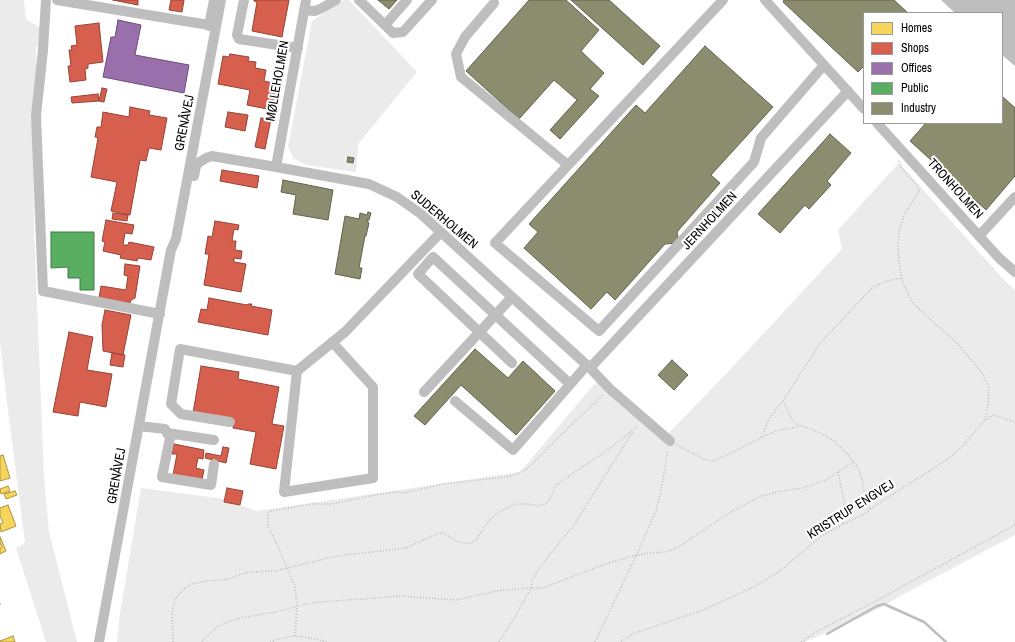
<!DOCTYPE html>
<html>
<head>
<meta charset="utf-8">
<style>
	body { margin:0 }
	#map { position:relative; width:1015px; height:642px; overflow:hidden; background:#fff; font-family:"Archivo Narrow",sans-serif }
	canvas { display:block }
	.legend { position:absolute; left:863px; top:12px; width:140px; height:112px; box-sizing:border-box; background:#fff; border:1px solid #999; margin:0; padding:5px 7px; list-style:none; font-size:12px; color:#000 }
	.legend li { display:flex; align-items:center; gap:8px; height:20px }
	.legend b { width:20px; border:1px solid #999 }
</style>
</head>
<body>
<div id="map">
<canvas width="1015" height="642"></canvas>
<ul class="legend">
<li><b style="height:11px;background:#f6d55c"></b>Homes</li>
<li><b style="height:11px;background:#d6604d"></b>Shops</li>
<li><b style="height:11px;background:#9970ab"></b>Offices</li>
<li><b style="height:11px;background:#5aae61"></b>Public</li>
<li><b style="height:11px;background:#8c8c6e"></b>Industry</li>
</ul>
</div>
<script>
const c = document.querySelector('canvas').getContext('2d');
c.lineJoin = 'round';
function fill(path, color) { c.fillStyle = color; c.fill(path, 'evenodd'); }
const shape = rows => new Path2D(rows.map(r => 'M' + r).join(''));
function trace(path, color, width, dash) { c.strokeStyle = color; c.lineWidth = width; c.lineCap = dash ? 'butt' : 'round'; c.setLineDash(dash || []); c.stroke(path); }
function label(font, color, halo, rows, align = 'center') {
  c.font = font + ' "Archivo Narrow",sans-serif'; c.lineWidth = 4; c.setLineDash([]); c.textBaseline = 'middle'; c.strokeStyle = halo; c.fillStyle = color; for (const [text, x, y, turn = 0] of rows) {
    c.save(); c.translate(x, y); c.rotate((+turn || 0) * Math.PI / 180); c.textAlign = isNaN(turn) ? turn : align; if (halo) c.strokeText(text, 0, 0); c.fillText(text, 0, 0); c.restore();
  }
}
fill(shape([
	[0,0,24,0,26,19,42,29,40,43,36,48,37,78,33,140,34,228,44,478,49,532,77,642,46,642,16,548,25,543,7,402,0,343],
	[344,0,349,0,417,72,358,144,356,172,306,165,293,158,288,146,312,21],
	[899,163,1004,280,1015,290,1015,535,904,594,872,612,805,642,117,642,120,614,141,488,224,499,257,511,520,472,596,382,663,439,723,377,842,249,838,230]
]), '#ebebeb');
fill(shape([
	[941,0,1015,0,1015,66,1002,55,1002,13,955,13]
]), '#bebebe');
const homes = shape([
	[3,455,10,478,0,481,0,456,3,455],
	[8,486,10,491,1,494,0,489,8,486],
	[15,491,17,495,6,499,4,494,15,491],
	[8,505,16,526,1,532,0,524,3,523,0,516,0,508,8,505],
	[0,537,6,551,0,554,0,548,2,547,0,543,0,537],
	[13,636,15,642,0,642,0,641,13,636]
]);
fill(homes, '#f6d55c');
trace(homes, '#ac9540', 1);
const shops = shape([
	[113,0,138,0,138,5,113,0],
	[171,0,184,0,182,12,169,10,171,0],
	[254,0,289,0,282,37,252,31,257,2,254,1,254,0],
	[99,23,103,62,88,64,88,68,85,69,86,80,70,82,68,66,71,66,69,50,72,50,71,46,77,45,75,26,99,23],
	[230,54,249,57,248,61,256,62,255,68,266,70,264,81,277,84,272,110,247,105,250,90,218,84,223,56,229,57,230,54],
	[102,88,107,89,104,102,99,101,102,88],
	[98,94,99,101,72,103,71,97,98,94],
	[130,107,150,111,149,115,167,118,161,150,149,148,146,161,140,160,130,215,111,211,117,182,91,177,98,138,95,137,97,127,101,127,103,112,129,117,130,107],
	[228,112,248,115,245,131,225,127,228,112],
	[261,118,271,119,265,149,255,147,261,118],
	[222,170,259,176,257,188,220,181,222,170],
	[113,213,128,215,127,221,112,219,113,213],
	[106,220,134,225,132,234,125,233,123,245,128,245,129,242,154,247,151,260,138,258,137,261,120,258,121,255,103,251,105,242,102,241,106,220],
	[215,221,239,225,238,230,234,229,232,241,236,241,235,250,242,251,241,259,234,258,234,262,246,264,241,292,204,285,209,254,205,254,208,236,212,237,215,221],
	[125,264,140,266,135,298,131,300,130,303,99,298,101,286,126,290,128,276,124,275,125,264],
	[209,298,247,305,248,304,252,304,251,306,272,310,268,335,198,322,201,309,207,310,209,298],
	[105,310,131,315,123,355,103,351,102,325,105,310],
	[69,332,93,337,87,370,112,374,106,407,80,402,78,416,53,412,69,332],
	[112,353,125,355,123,367,110,365,112,353],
	[201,366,239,372,238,379,279,387,272,424,284,426,276,469,250,464,256,432,233,428,234,420,193,413,201,366],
	[174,444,204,450,203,459,198,458,196,468,204,470,202,480,173,475,177,454,172,454,174,444],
	[223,447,229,448,226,463,205,458,206,453,221,456,223,447],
	[227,488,243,491,240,505,224,502,227,488]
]);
fill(shops, '#d6604d');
trace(shops, '#964336', 1);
const offices = shape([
	[118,20,141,25,135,55,189,65,184,93,103,77,111,37,115,37,118,20]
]);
fill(offices, '#9970ab');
trace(offices, '#6b4e78', 1);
const public = shape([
	[51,232,94,232,94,290,80,290,80,278,68,278,68,267,51,268,51,232]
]);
fill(public, '#5aae61');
trace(public, '#3f7a44', 1);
const industry = shape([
	[378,0,397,0,389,9,378,0],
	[529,0,566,0,599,30,581,51,604,73,590,89,599,96,560,139,550,130,577,100,554,80,519,119,466,71,529,0],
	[571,0,609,0,660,46,643,65,571,0],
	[784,0,894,0,908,13,864,13,864,68,863,67,858,72,783,2,784,0],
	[705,46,773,107,711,175,720,183,677,232,679,243,665,244,615,300,607,292,591,309,524,248,538,232,529,224,636,105,645,113,705,46],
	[1002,96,1015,108,1015,176,986,210,910,141,925,124,923,123,1002,123,1002,96],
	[830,134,851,153,827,181,831,185,809,209,805,205,780,233,758,214,830,134],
	[348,157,354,158,353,163,347,162,348,157],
	[283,180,333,190,328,220,293,214,296,195,281,192,283,180],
	[368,212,371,213,369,220,366,220,368,221,368,223,369,223,366,236,365,236,359,268,362,268,360,279,335,274,345,216,359,219,360,213,367,215,368,212],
	[475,349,508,378,523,361,555,391,516,435,461,385,425,425,414,416,475,349],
	[672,360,688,375,674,390,658,375,672,360]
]);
fill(industry, '#8c8c6e');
trace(industry, '#62624d', 1);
trace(shape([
	[827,634,877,606,884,604,924,622,946,642]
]), '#bebebe', 2.5);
trace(shape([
	[899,161,901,167,917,185,919,191,904,215,899,232,898,244,899,263,903,283,912,302,923,313,956,342,983,374,989,388,988,404,985,420],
	[783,401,793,421,799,426],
	[761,437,771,416,783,401,821,342,873,287,887,281,901,278],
	[677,445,706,460,712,461,723,457,761,438,776,431,801,426,812,429,833,440,849,456,857,466,862,479,864,491,870,509],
	[838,472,844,501,843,525],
	[0,604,3,603],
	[295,636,297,606,295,586,287,568,279,549,268,526,268,513,271,511,312,504,332,504,380,494,396,492,404,493,443,484,506,477,520,473,527,469,572,424,604,394],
	[173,642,172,613,175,600,182,590,192,584,206,581,223,580,232,578,242,574,249,572,274,571,337,556,406,548,437,534,443,533,458,542,469,544,476,540,489,520,501,511,516,504,528,504,539,506,546,504,551,497,556,485,606,451,638,426],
	[202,642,206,637,217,627,227,622,241,618,275,612,302,605,320,602,401,596,456,600,496,591,529,588,543,588,605,564,633,556,649,553,666,552,675,549,731,512,761,496,782,491,803,488,826,480,853,462],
	[270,642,278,639,295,636,311,638,327,642],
	[499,642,515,617,531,588,532,581,539,568,574,525,633,431],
	[595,642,636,556,656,511,661,490,668,450],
	[621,642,632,634,703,610,754,587,780,571,821,536,866,513,870,509,945,461,961,448,985,420,994,415,1015,422],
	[801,642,816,632,885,596,1015,525]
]), '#b9b9b9', 1.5, [1, 2]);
trace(shape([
	[46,0,43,50,36,116,43,291,160,314],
	[57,0,215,26],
	[244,0,237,35,239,39,298,48],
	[359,0,393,33,403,32,432,0],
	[723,0,495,243,599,331,754,162,761,138,824,65],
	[765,0,864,109],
	[494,3,465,37,456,54,461,77,568,165],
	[304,10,315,11,322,8,336,0],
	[385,25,407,0],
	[209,26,214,0],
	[877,123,999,258,1015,272],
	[276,167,306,0],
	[194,176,196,166,198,163,206,158,212,156,276,167,369,184,397,197,421,214,590,368,610,389,670,441],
	[979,236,1015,197],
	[332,342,373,387,373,478,284,492,297,371,345,332,441,232],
	[512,363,418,274,433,257,570,384],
	[590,368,848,91],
	[424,392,512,297],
	[455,401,513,450,587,365],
	[230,422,181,414,171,404,180,349,297,371],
	[139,426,165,429,170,438,162,477,211,485,214,464],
	[167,433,214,440],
	[99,642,171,250,176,239,221,0]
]), '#bebebe', 10);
label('13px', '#000', '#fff', [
	["MØLLEHOLMEN",278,81,-80],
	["GRENÅVEJ",185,123,-79],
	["TRONHOLMEN",955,189,48],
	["SUDERHOLMEN",444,220,40],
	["JERNHOLMEN",710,221,-47],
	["GRENÅVEJ",117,476,-80],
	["KRISTRUP ENGVEJ",851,510,-32]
]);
</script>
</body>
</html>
